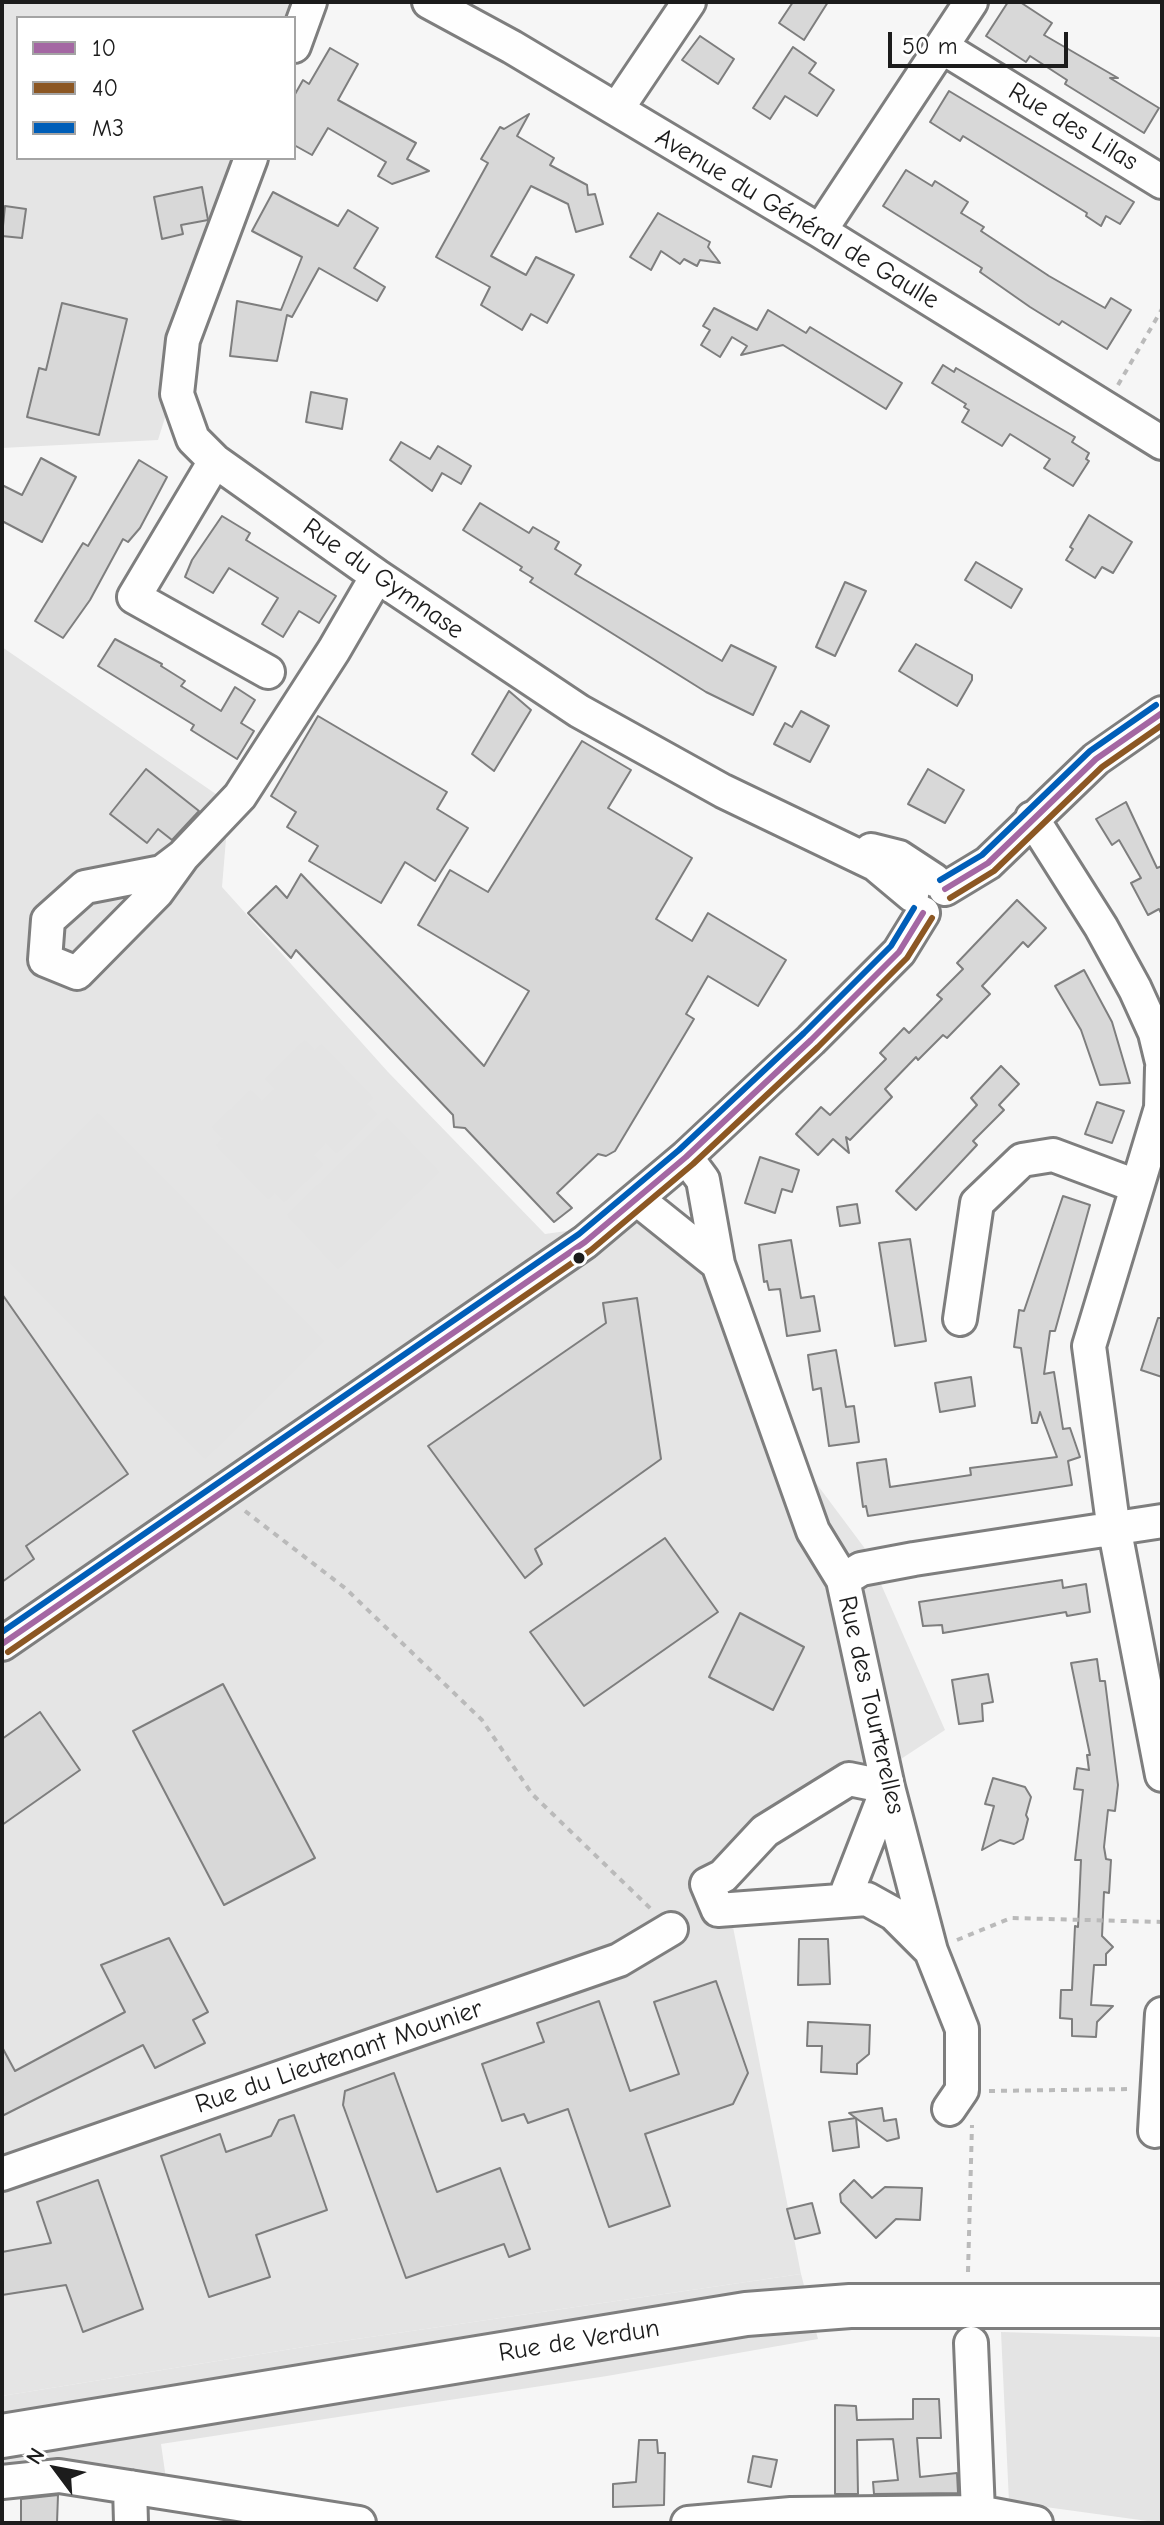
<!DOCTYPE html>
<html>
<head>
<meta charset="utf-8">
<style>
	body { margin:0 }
	#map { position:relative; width:1164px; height:2525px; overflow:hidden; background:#f6f6f6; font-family:"Comic Neue",sans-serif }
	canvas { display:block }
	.frame { position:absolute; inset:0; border:4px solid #1c1c1c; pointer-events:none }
	.legend { position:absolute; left:16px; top:16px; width:280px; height:144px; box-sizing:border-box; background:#fff; border:2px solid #a4a4a4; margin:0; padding:10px 14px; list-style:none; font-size:24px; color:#1c1c1c }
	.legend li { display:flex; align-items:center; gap:16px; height:40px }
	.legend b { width:40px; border:2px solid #a4a4a4 }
	.north { position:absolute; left:16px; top:2429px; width:80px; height:80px; -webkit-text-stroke:6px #fff; paint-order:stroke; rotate:302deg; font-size:22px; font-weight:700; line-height:32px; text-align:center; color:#1c1c1c }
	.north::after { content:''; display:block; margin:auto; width:28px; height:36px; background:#1c1c1c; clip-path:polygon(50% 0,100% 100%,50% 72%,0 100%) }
	.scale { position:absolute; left:888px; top:32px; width:180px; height:36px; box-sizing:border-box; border:4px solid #1c1c1c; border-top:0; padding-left:10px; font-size:24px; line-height:28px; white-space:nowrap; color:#1c1c1c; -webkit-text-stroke:6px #fff; paint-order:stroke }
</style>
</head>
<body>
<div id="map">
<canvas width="1164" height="2525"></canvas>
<div class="frame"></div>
<ul class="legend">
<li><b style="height:10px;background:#a467a3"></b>10</li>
<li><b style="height:10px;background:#8c5723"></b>40</li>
<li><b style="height:10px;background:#005eb8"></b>M3</li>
</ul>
<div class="north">N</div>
<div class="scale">50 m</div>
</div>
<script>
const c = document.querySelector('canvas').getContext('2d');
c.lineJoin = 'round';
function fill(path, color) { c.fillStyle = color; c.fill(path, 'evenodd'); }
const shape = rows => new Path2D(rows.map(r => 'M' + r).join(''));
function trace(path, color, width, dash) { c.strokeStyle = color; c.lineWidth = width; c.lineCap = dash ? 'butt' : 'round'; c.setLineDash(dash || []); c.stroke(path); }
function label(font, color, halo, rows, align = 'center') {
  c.font = font + ' "Comic Neue",sans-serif'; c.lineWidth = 8; c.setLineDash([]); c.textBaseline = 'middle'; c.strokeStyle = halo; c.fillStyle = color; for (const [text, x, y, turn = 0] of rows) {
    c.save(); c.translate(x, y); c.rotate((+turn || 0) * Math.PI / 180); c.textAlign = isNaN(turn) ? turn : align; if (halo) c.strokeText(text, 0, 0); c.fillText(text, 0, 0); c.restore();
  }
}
fill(shape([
	[2,2,295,2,290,18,18,18,18,158,246,158,158,440,2,448],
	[2,647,229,803,222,887,388,1072,545,1234,682,1215,760,1408,866,1550,945,1730,723,1876,801,2274,316,2345,2,2396]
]), '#e5e5e5');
fill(shape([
	[305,1040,315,1050,321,1044,373,1098,367,1104,377,1114,337,1153,326,1143,314,1155,323,1165,284,1202,275,1193,268,1199,216,1145,223,1139,212,1127,251,1090,262,1101,275,1089,265,1079],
	[98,1113,324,1341,205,1459,2,1255,2,1209],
	[387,1118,439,1172,338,1269,287,1215],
	[801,2274,818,2339,607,2376,161,2444,166,2479,121,2467,2,2477,2,2396,316,2345],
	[1001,2332,1162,2337,1162,2523,1009,2502]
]), '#e4e4e4');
const building = shape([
	[793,2,828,2,804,40,779,23,793,2],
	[1008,2,1020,2,1052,23,1044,35,1118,78,1110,78,1159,108,1144,133,1065,84,1067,80,1030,56,1026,62,986,36,1008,2],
	[700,36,734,59,718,84,682,60,700,36],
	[793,47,816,63,809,73,834,90,817,116,785,96,770,119,753,108,793,47],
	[330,48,358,64,338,100,416,143,407,159,429,171,392,184,378,176,386,162,328,128,312,155,294,145,294,96,303,80,309,84,330,48],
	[949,91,1134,202,1120,224,1106,216,1101,226,1086,216,1087,213,963,136,960,141,930,122,949,91],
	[529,114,517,136,554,158,550,165,587,185,588,195,595,194,603,224,576,232,568,204,531,186,491,256,526,275,536,257,574,275,547,323,531,314,522,330,481,305,490,287,436,257,488,163,481,159,500,127,504,129,529,114],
	[906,170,932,186,935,181,968,202,961,213,984,227,981,231,1049,276,1105,308,1111,298,1131,310,1107,349,1062,321,1059,325,1030,307,980,272,982,268,883,206,906,170],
	[202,187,208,220,181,225,183,234,162,239,154,197,202,187],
	[273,192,338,226,348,210,378,228,354,268,385,287,377,301,319,268,292,317,287,315,277,361,230,356,237,301,281,310,302,257,252,231,273,192],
	[5,206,26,209,22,238,2,236,5,206],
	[658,213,710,242,708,247,720,263,700,260,697,266,684,259,680,264,661,251,651,270,630,257,658,213],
	[62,303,127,319,99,435,27,417,39,368,46,370,62,303],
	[714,308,757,330,768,310,806,333,810,327,902,383,886,409,783,345,741,355,747,346,732,337,720,357,701,345,710,330,703,326,714,308],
	[943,365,954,372,956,368,1075,437,1072,442,1089,453,1086,459,1089,461,1073,486,1044,468,1050,459,1010,434,1002,446,962,422,969,410,964,407,966,404,932,383,943,365],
	[311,392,347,399,342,429,306,422,311,392],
	[401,442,430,459,438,446,471,466,461,484,442,473,432,491,390,460,401,442],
	[41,458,76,477,42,542,2,521,2,485,22,495,41,458],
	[139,460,167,477,140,528,128,542,123,539,90,600,63,638,35,621,83,543,88,546,139,460],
	[480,503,529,533,533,527,559,542,555,549,581,565,575,574,722,661,731,645,776,667,753,715,706,692,530,582,533,578,520,570,522,567,463,530,480,503],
	[1089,515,1132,542,1113,573,1102,567,1095,578,1066,560,1073,549,1070,547,1089,515],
	[222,516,250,533,246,540,336,596,319,623,299,611,283,637,262,624,278,598,229,568,213,593,185,577,192,560,222,516],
	[976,562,1022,589,1011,608,965,580,976,562],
	[845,582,866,591,835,656,816,647,845,582],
	[115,639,162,664,161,666,185,681,181,686,221,711,235,687,255,700,241,723,254,731,237,759,191,730,194,725,98,666,115,639],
	[916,644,972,675,972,680,957,706,899,671,916,644],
	[509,691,531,710,494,771,472,754,509,691],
	[801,711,829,726,810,762,774,744,785,723,792,727,801,711],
	[318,716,447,792,437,809,468,828,435,881,405,862,381,903,309,861,318,846,287,827,296,812,271,796,318,716],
	[582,741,631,770,608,808,692,858,656,919,692,941,708,913,786,960,758,1006,708,976,686,1014,694,1019,615,1151,606,1156,598,1154,557,1193,572,1208,554,1222,465,1128,454,1127,453,1115,296,950,291,958,248,913,276,886,287,898,301,874,484,1066,529,991,418,925,450,870,488,892,582,741],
	[146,769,199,811,172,840,158,829,147,843,110,814,146,769],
	[928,769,964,790,945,823,908,804,928,769],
	[1126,802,1157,868,1162,866,1162,915,1159,909,1148,915,1131,883,1141,878,1119,840,1112,845,1096,819,1126,802],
	[1017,900,1046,928,1028,947,1023,942,982,986,990,994,947,1038,943,1035,918,1060,916,1057,885,1089,892,1097,850,1140,846,1137,849,1153,833,1139,818,1155,796,1134,821,1107,830,1115,886,1059,880,1053,904,1028,909,1033,942,999,937,995,963,969,957,963,1017,900],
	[1084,970,1112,1022,1130,1083,1100,1085,1081,1030,1055,986,1084,970],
	[1001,1066,1019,1084,999,1105,1004,1110,973,1141,977,1145,916,1210,896,1191,977,1105,971,1098,1001,1066],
	[1097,1102,1124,1111,1112,1143,1085,1134,1097,1102],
	[760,1157,799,1170,792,1192,782,1189,775,1213,745,1203,760,1157],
	[1063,1196,1090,1205,1055,1331,1050,1331,1044,1374,1054,1372,1063,1429,1070,1428,1080,1457,1068,1461,1072,1485,868,1516,866,1506,863,1507,857,1463,886,1459,890,1487,971,1475,970,1468,1057,1457,1040,1412,1037,1423,1032,1423,1021,1348,1014,1347,1019,1310,1024,1311,1063,1196],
	[857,1204,860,1223,840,1226,837,1207,857,1204],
	[910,1239,926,1341,895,1346,879,1243,910,1239],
	[791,1240,801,1298,814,1296,820,1331,787,1336,780,1289,769,1290,767,1281,764,1282,759,1245,791,1240],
	[2,1294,128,1474,26,1546,34,1559,2,1582,2,1294],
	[637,1298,661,1459,535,1549,542,1564,525,1578,428,1446,606,1323,603,1303,637,1298],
	[1158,1318,1162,1318,1162,1377,1141,1370,1158,1318],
	[836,1350,846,1407,854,1406,859,1442,829,1446,821,1388,813,1390,808,1355,836,1350],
	[971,1377,975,1406,940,1412,935,1383,971,1377],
	[665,1538,718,1612,584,1706,530,1632,665,1538],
	[1062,1580,1063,1588,1086,1584,1090,1612,1067,1616,1066,1612,943,1633,942,1625,923,1626,919,1602,1062,1580],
	[740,1613,804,1647,773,1710,709,1677,740,1613],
	[1097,1659,1100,1681,1105,1681,1118,1785,1115,1811,1108,1810,1104,1847,1106,1859,1111,1860,1109,1893,1104,1892,1102,1936,1113,1947,1106,1954,1106,1965,1094,1965,1091,2005,1113,2006,1097,2022,1096,2037,1072,2036,1072,2019,1060,2018,1061,1990,1072,1990,1075,1926,1078,1927,1081,1860,1075,1860,1083,1790,1074,1789,1077,1768,1089,1770,1087,1755,1090,1755,1071,1663,1097,1659],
	[988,1674,993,1702,982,1704,983,1721,959,1724,952,1680,988,1674],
	[223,1684,315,1858,224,1905,133,1731,223,1684],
	[40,1712,80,1770,2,1825,2,1739,40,1712],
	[993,1778,1025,1787,1031,1797,1026,1815,1028,1819,1023,1839,1014,1844,1000,1840,982,1850,994,1806,985,1804,993,1778],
	[169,1938,208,2012,193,2020,205,2043,155,2068,143,2045,2,2116,2,2047,15,2071,125,2012,101,1965,169,1938],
	[799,1939,828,1939,830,1984,798,1985,799,1939],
	[716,1981,748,2073,733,2104,645,2134,670,2206,609,2227,568,2109,528,2123,524,2114,502,2121,482,2064,544,2042,537,2023,599,2001,630,2091,679,2074,654,2002,716,1981],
	[808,2022,870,2025,869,2054,857,2064,857,2074,821,2072,822,2046,807,2046,808,2022],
	[394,2073,437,2192,500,2168,530,2249,509,2257,504,2244,406,2278,343,2105,345,2091,394,2073],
	[882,2108,884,2121,896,2119,899,2138,887,2141,849,2113,882,2108],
	[294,2115,327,2210,256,2235,270,2277,209,2297,161,2156,220,2134,226,2152,271,2136,279,2120,294,2115],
	[856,2118,859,2147,833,2151,829,2122,856,2118],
	[98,2180,143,2309,83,2332,66,2285,2,2295,2,2252,51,2243,37,2202,98,2180],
	[854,2180,872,2198,885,2187,922,2188,920,2220,896,2219,876,2238,841,2202,840,2194,854,2180],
	[812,2203,820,2233,795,2239,787,2209,812,2203],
	[913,2399,939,2399,941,2438,917,2438,920,2477,957,2473,958,2493,874,2494,873,2482,898,2480,893,2439,857,2440,858,2494,835,2494,835,2405,856,2406,857,2420,913,2419,913,2399],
	[639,2440,657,2440,658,2453,665,2453,664,2505,613,2507,613,2484,636,2482,639,2440],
	[753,2456,777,2460,771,2487,748,2482,753,2456],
	[58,2495,57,2523,21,2523,21,2499,58,2495]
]);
fill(building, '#d8d8d8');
trace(building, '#7e7e7e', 2);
const minor = shape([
	[429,2,512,47,820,231,1162,443],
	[294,46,310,2],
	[942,47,1162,182],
	[617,109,689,2],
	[251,158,183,340,177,394,193,439,215,461,377,576,579,711,723,791,875,864,912,895],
	[820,231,971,2],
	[215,461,134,597,268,672],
	[1032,818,1101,927,1135,989,1155,1033,1162,1062],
	[871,850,899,857,934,880],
	[183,856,157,892,77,973,45,960,48,920,85,887,162,872,183,856,240,796,334,650,377,576],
	[945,889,988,863,1096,759,1162,713],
	[1162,1068,1161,1108,1089,1346,1112,1516,1162,1775],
	[637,1199,718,1264,703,1180,686,1157],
	[718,1264,813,1531,843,1580,888,1787,931,1951,962,2029,962,2090,949,2109],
	[960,1319,977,1203,1022,1160,1053,1155,1136,1186],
	[843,1580,861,1569,914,1559,1162,1521],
	[2,1644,585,1242,686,1157,811,1040,899,952,923,913],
	[844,1900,888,1787,849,1779,765,1831,723,1876,707,1884,718,1910,867,1899,894,1914,929,1949],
	[1155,2131,1162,2014],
	[2,2174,619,1960,671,1929],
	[971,2343,978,2512],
	[2,2482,59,2476,359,2523],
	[130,2487,131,2523],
	[688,2523,791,2514,978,2512,1036,2523]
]);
const major = shape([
	[2,2436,746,2314,850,2306,1162,2306]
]);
trace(minor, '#7e7e7e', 38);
trace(major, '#7e7e7e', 48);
trace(shape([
	[1118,385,1162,309],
	[245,1511,345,1588,482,1720,532,1794,651,1909],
	[957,1940,1011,1918,1162,1922],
	[989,2091,1132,2089],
	[968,2272,972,2125]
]), '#bababa', 4, [6, 6]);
trace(minor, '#fefefe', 32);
trace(major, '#fefefe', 42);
trace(shape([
	[945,889,988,863,1096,759,1162,713],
	[2,1644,585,1242,686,1157,811,1040,899,952,923,913]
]), '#a467a3', 6);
trace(shape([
	[950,898,994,871,1102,767,1162,725],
	[8,1652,591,1250,693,1164,818,1047,907,958,932,918]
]), '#8c5723', 6);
trace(shape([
	[940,880,982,855,1090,751,1156,705],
	[2,1632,579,1234,679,1150,804,1033,891,946,914,908]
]), '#005eb8', 6);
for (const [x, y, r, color] of [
	[579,1258,7,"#1c1c1c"]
]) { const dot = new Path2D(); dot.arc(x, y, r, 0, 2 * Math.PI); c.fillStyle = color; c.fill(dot); trace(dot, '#fff', 3); }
label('26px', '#1c1c1c', '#fff', [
	["Rue des Lilas",1073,127,31],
	["Avenue du Général de Gaulle",797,219,31],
	["Rue du Gymnase",383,579,35],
	["Rue des Tourterelles",871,1705,77],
	["Rue du Lieutenant Mounier",339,2057,-19],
	["Rue de Verdun",579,2341,-9]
]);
</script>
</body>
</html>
